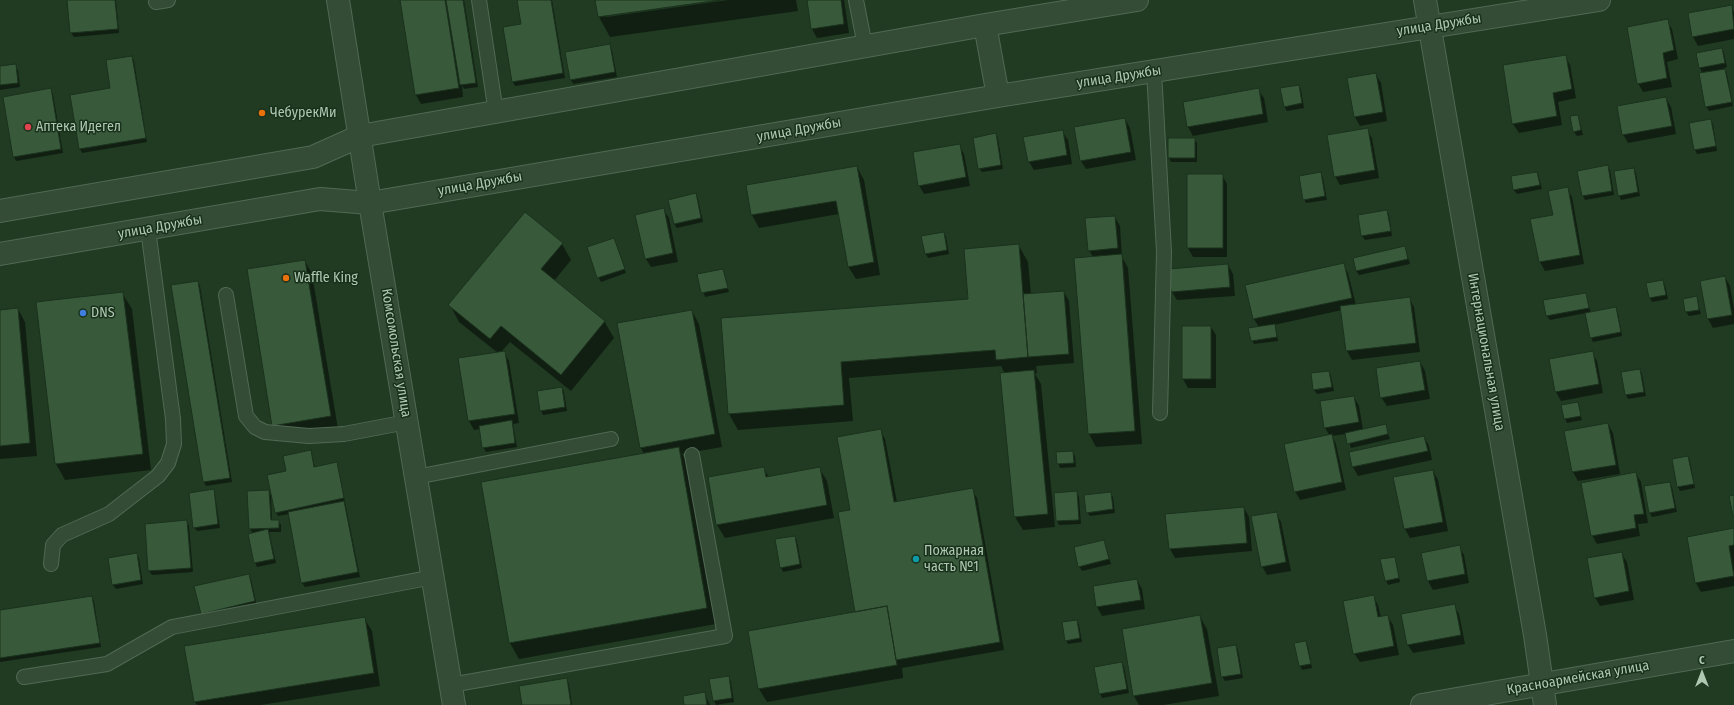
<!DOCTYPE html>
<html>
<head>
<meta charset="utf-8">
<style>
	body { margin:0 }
	#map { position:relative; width:1734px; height:705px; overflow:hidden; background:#203b22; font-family:"Fira Sans Condensed",sans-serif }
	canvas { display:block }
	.north { position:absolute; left:1682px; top:653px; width:40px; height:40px; -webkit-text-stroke:3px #19301b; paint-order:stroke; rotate:0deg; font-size:11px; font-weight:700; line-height:16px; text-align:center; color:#aec8b2 }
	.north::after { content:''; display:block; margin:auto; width:14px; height:18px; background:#aec8b2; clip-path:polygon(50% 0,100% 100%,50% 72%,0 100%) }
</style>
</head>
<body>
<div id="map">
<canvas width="1734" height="705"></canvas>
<div class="north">С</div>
</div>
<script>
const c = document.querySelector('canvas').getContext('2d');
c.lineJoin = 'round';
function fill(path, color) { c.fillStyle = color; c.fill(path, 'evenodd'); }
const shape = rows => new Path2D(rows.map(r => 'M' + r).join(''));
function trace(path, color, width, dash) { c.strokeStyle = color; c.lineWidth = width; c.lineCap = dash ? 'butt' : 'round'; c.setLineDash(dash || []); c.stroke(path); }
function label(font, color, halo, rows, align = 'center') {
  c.font = font + ' "Fira Sans Condensed",sans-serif'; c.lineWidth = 3; c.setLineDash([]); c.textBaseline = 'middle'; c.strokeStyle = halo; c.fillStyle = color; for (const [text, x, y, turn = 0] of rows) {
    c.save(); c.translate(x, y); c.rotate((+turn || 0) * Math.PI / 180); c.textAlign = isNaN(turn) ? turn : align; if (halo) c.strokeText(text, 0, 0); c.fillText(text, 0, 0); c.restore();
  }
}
fill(shape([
	[68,0,116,0,119,33,74,37,71,33],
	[401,0,464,0,478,87,464,89,462,85,463,97,421,104,416,95],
	[518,0,552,0,565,78,515,86,513,82,522,25],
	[596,0,713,0,606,15,606,17,728,0,796,0,798,11,610,37,599,17],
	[808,0,844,0,849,33,817,38,812,29],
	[1731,6,1734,12,1734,39,1698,46,1693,37,1689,14],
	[1667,20,1672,29,1678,59,1667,62,1672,87,1643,92,1638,83],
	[610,46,612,50,617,77,573,84,571,80],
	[1722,49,1724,53,1727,67,1724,68,1727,74,1733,106,1709,111,1706,106,1703,74,1700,68],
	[1565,56,1570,65,1576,98,1558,102,1562,125,1519,133,1513,124,1504,66],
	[132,57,134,61,147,142,82,153,80,149,72,96,111,89],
	[15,65,18,70,20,87,0,90,0,67],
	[1376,75,1381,83,1387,121,1360,126,1355,117,1349,79],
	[1299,86,1301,90,1304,108,1287,111,1284,106],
	[50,90,53,94,63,153,16,161,14,157],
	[1258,90,1264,98,1268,122,1193,136,1188,127],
	[1666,98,1671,107,1676,134,1628,143,1623,134],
	[1578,116,1583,135,1577,136,1574,132],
	[1125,119,1130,128,1136,160,1086,169,1081,161],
	[1710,120,1713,124,1717,151,1697,154,1695,150,1690,124],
	[1367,129,1372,138,1379,178,1340,185,1335,176],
	[1062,131,1068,140,1072,164,1034,170,1029,162],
	[996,134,998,139,1003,169,982,172,979,168],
	[1169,139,1194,139,1197,143,1197,162,1171,162,1169,158],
	[959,145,964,154,970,186,924,194,919,185],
	[1607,166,1610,170,1614,195,1585,200,1583,196],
	[857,167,864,180,880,275,856,279,848,266,839,214,759,228,752,215,747,186],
	[1633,169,1636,173,1640,196,1621,200,1619,195],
	[1537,173,1539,177,1542,189,1517,194,1514,190],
	[1321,174,1323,178,1327,200,1306,203,1304,199],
	[1188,175,1222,175,1227,184,1227,257,1193,257,1188,248],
	[1567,189,1572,197,1584,264,1545,271,1540,262,1532,220,1554,216],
	[696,194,698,199,703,222,677,228,674,224],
	[663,209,669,218,678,262,651,267,646,259],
	[1386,211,1389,215,1392,236,1365,240,1362,236,1359,215],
	[1115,217,1120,226,1122,257,1128,268,1142,444,1096,447,1089,434,1075,259,1093,257,1089,250],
	[943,233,946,237,949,254,928,258,926,254],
	[614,239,626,273,601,282,598,277],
	[562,244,571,260,554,281,604,321,614,338,571,391,510,342,501,352,504,352,509,361,519,423,513,424,517,447,486,452,483,447,480,429,474,430,469,421,459,359,498,353,459,322,450,305],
	[1019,246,1028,262,1031,295,1064,292,1069,301,1074,363,1036,366,1037,373,1035,374,1041,384,1055,527,1023,530,1015,517,1001,374,1005,374,1001,366,849,378,853,421,738,430,729,414,722,319,969,300],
	[1405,248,1410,264,1359,275,1356,271],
	[305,261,312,274,338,429,281,438,273,425],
	[1343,264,1348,273,1356,305,1409,298,1414,307,1420,352,1352,360,1347,351,1342,310,1274,325,1276,329,1278,341,1254,344,1252,340,1259,327,1254,319,1247,286],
	[1228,265,1233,274,1235,296,1177,300,1172,292],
	[723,270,729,292,705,297,698,275],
	[1725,277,1730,286,1734,309,1734,324,1713,328,1708,319,1701,281],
	[1663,281,1665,285,1668,299,1652,302,1650,298],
	[198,282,200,286,232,482,206,486,204,482],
	[122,293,132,309,151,470,65,480,56,464,37,303],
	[1585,294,1591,313,1615,308,1618,313,1622,336,1593,342,1591,337,1586,313,1550,320,1547,316],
	[1696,297,1701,314,1689,316,1686,312],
	[18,309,25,322,37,456,0,459,0,311],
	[692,311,699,324,722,447,682,454,688,464,716,624,519,659,510,643,644,454,641,448,618,324],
	[1211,327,1216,335,1216,388,1188,388,1183,379],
	[1592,352,1597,361,1603,393,1561,401,1556,392,1550,360],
	[1420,362,1425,371,1430,399,1387,406,1381,397],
	[1640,370,1642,374,1646,396,1628,399,1626,395],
	[1329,372,1331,376,1334,391,1317,394,1314,390,1312,374],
	[562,388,564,392,567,411,543,415,541,410],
	[1354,397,1359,406,1363,430,1385,425,1390,439,1351,448,1346,434,1332,436,1336,444,1346,490,1300,500,1295,491,1330,436,1325,428],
	[1577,403,1582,420,1567,423,1565,418],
	[1608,424,1613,433,1620,474,1578,481,1573,472,1566,432],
	[880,430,885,439,897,502,972,490,977,498,1004,650,902,668,903,678,767,702,759,689,749,632,856,613,851,510],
	[1424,437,1429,446,1432,460,1358,476,1353,467,1350,452],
	[311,451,315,467,336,463,338,467,360,577,305,587,302,583,289,514,278,516,276,512,287,471],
	[1073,452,1075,456,1076,467,1060,468,1058,463],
	[1688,457,1690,461,1695,488,1680,491,1678,487,1673,460],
	[763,468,769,477,819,468,827,481,834,518,725,538,717,525,709,478],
	[1433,471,1438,480,1448,531,1410,538,1405,529,1395,478],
	[1636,474,1641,482,1648,523,1638,524,1640,536,1597,544,1592,535],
	[1669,483,1672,487,1677,512,1652,517,1650,513],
	[213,490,215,495,220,528,197,531,194,527],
	[268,491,271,495,272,521,278,521,281,525,281,532,269,532,276,563,257,567,255,562,253,534,250,529],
	[1077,492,1079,497,1081,524,1059,525,1057,521,1055,494],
	[1110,493,1113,497,1115,513,1090,516,1087,512],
	[1244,508,1249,517,1252,551,1175,558,1170,549,1166,514],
	[1276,513,1281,522,1291,571,1267,575,1262,566],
	[187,521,189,526,193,572,152,575,149,571,146,525],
	[1734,529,1734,586,1701,592,1696,583],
	[795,537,797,541,802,568,783,572,781,567],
	[1104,541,1111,564,1082,571,1079,566],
	[1459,547,1464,555,1469,583,1433,590,1428,581],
	[1621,553,1627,562,1634,600,1600,606,1595,597],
	[136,554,139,558,143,584,116,589,113,585],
	[1394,558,1396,562,1400,582,1388,585,1386,580],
	[248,575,251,579,257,606,204,618,202,614],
	[1137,580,1142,589,1145,609,1102,616,1097,607,1094,587],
	[1373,596,1378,605,1381,618,1388,617,1393,625,1399,655,1360,662,1354,653],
	[92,597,94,601,101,647,0,662,0,611],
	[1454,605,1459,614,1465,644,1413,653,1408,645],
	[1200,617,1207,629,1219,696,1163,705,1139,705,1134,696],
	[364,618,372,631,380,686,261,705,197,705,195,702],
	[1077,621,1079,625,1082,642,1068,644,1066,640],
	[1306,642,1308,646,1312,668,1302,670,1300,665],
	[1236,646,1238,650,1243,678,1225,681,1222,676],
	[1122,663,1124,667,1129,693,1102,698,1100,693],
	[728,677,731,682,734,702,716,705,714,701],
	[566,679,569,684,572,705,523,705],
	[704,693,710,705,685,705]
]), '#0007');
const building = shape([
	[67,0,115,0,118,29,70,33,67,0],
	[400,0,445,0,459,88,415,95,400,0],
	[446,0,463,0,476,83,460,85,446,0],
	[517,0,551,0,563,73,512,82,503,27,521,24,517,0],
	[595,0,720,0,598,17,595,0],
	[807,0,841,0,844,24,811,29,807,0],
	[1732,5,1734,29,1692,37,1688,13,1732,5],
	[1668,19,1674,50,1663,53,1667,78,1637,84,1627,27,1668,19],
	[610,44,615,72,570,80,565,52,610,44],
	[1722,48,1725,63,1699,68,1696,53,1722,48],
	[1566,55,1572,89,1553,93,1557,116,1512,124,1503,65,1566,55],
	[132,56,146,138,79,149,70,95,110,88,106,60,132,56],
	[16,64,18,83,0,85,0,66,16,64],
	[1725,69,1732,102,1705,107,1699,73,1725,69],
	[1376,73,1383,112,1354,117,1347,78,1376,73],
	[1299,85,1302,103,1284,107,1280,88,1299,85],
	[51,88,61,149,13,157,3,97,51,88],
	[1259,88,1263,114,1187,127,1183,102,1259,88],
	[1666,97,1672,126,1622,135,1617,106,1666,97],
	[1578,115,1581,130,1573,132,1570,116,1578,115],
	[1125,118,1131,152,1080,161,1074,127,1125,118],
	[1711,119,1716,146,1694,150,1689,123,1711,119],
	[1368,128,1375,170,1334,177,1327,135,1368,128],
	[1063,130,1067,155,1028,162,1023,137,1063,130],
	[996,133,1001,165,978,169,973,138,996,133],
	[1168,138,1195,138,1195,158,1168,158,1168,138],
	[960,144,966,177,918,186,913,152,960,144],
	[1608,165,1612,191,1582,196,1577,171,1608,165],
	[857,166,874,262,848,267,836,201,751,215,746,185,857,166],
	[1634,168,1638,192,1618,196,1614,171,1634,168],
	[1321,172,1325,196,1303,200,1299,176,1321,172],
	[1537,172,1540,185,1513,190,1511,176,1537,172],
	[1187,174,1223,174,1223,248,1187,248,1187,174],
	[1568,187,1580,255,1539,262,1530,219,1553,215,1548,191,1568,187],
	[696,193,701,218,674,224,668,200,696,193],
	[664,208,673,253,645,259,635,215,664,208],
	[1387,210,1391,231,1361,236,1358,215,1387,210],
	[525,212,563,243,541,269,605,321,561,375,501,326,490,339,448,305,525,212],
	[1115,216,1118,248,1088,251,1085,218,1115,216],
	[944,232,947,250,925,254,921,236,944,232],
	[614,238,625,269,597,278,587,247,614,238],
	[1019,244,1028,357,996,360,995,350,841,362,844,405,728,414,721,318,968,299,964,249,1019,244],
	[1405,246,1408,259,1356,271,1353,258,1405,246],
	[1122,254,1135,431,1088,434,1074,258,1122,254],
	[305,260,331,416,272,426,247,269,305,260],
	[1344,263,1352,298,1253,319,1245,285,1344,263],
	[1228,264,1230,287,1171,292,1169,269,1228,264],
	[723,269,728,288,701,293,697,274,723,269],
	[1725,276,1732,315,1707,319,1700,281,1725,276],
	[1663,280,1666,295,1649,298,1646,283,1663,280],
	[198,281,230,478,203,482,171,285,198,281],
	[1064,291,1069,354,1028,357,1023,294,1064,291],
	[123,292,143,454,55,464,36,302,123,292],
	[1586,293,1589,308,1546,316,1543,300,1586,293],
	[1697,296,1699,310,1685,312,1683,299,1697,296],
	[1410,297,1416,343,1346,351,1340,306,1410,297],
	[1616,307,1621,332,1590,338,1585,313,1616,307],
	[18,308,30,443,0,446,0,310,18,308],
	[692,310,715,434,640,448,617,323,692,310],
	[1275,324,1277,337,1251,341,1248,328,1275,324],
	[1182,326,1211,326,1211,379,1182,379,1182,326],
	[505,351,515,414,468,421,458,358,505,351],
	[1593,351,1599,384,1555,392,1549,359,1593,351],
	[1420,361,1425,390,1380,398,1376,368,1420,361],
	[1640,369,1644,392,1625,395,1621,372,1640,369],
	[1034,370,1048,514,1014,517,1000,373,1034,370],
	[1329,371,1332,387,1313,390,1311,373,1329,371],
	[562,387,565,407,540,411,537,391,562,387],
	[1354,396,1359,422,1324,428,1320,401,1354,396],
	[1578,402,1581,416,1564,419,1561,405,1578,402],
	[512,420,515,443,482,448,479,426,512,420],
	[1608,423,1616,465,1572,472,1564,431,1608,423],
	[1386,424,1388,434,1347,444,1345,433,1386,424],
	[881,429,894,502,973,488,1000,642,896,660,887,606,855,612,838,512,850,510,837,437,881,429],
	[1332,434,1342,482,1294,492,1284,444,1332,434],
	[1424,436,1428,451,1352,467,1349,452,1424,436],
	[679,447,707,608,509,643,481,482,679,447],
	[311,450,314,467,337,462,344,498,275,513,267,475,286,471,283,456,311,450],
	[1073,451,1074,463,1057,464,1056,452,1073,451],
	[1688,456,1694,484,1677,487,1672,459,1688,456],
	[764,467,766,477,820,467,827,505,716,525,708,477,764,467],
	[1433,470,1443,522,1404,529,1393,477,1433,470],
	[1636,472,1644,514,1634,515,1636,528,1591,536,1581,483,1636,472],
	[1670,482,1675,508,1649,513,1644,486,1670,482],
	[214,489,218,524,193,528,189,493,214,489],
	[269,490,271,520,279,520,279,528,249,529,247,491,269,490],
	[1077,491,1079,520,1056,521,1054,493,1077,491],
	[1111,492,1113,509,1086,513,1084,495,1111,492],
	[1734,495,1734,516,1733,516,1729,496,1734,495],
	[344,501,358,572,301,583,288,512,344,501],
	[1244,507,1247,543,1169,549,1165,514,1244,507],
	[1277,512,1286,562,1261,567,1251,516,1277,512],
	[187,520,191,568,148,571,145,524,187,520],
	[1734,528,1734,545,1729,546,1734,576,1695,583,1687,537,1734,528],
	[268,529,274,559,254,563,248,534,268,529],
	[795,536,800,564,780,568,775,539,795,536],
	[1104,540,1109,559,1078,567,1074,547,1104,540],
	[1460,545,1465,574,1427,581,1421,553,1460,545],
	[1622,552,1629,591,1594,598,1587,558,1622,552],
	[137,553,141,580,112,585,108,558,137,553],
	[1395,557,1399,578,1385,581,1380,559,1395,557],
	[249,574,255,601,201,614,194,586,249,574],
	[1137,579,1141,600,1096,607,1093,586,1137,579],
	[1374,595,1378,617,1388,615,1394,646,1353,654,1343,601,1374,595],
	[92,596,100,643,0,658,0,610,92,596],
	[1455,604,1461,635,1407,645,1401,614,1455,604],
	[887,606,897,665,758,689,748,631,887,606],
	[1200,615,1212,683,1133,696,1122,629,1200,615],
	[365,617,374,673,194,702,184,646,365,617],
	[1077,620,1080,638,1065,641,1062,622,1077,620],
	[1306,641,1311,664,1299,666,1294,643,1306,641],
	[1236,645,1241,674,1221,677,1217,648,1236,645],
	[1122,662,1127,689,1099,694,1094,667,1122,662],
	[729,676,732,698,713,701,709,679,729,676],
	[567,678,571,705,522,705,519,686,567,678],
	[705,692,707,705,684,705,683,696,705,692]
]);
fill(building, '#385a3b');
trace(building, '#1b321d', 1);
const service = shape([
	[479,0,496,113],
	[856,0,865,46],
	[156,2,168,0],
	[1154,71,1164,252,1160,413],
	[226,295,246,416,255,427,265,432,309,436,344,434,407,422],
	[416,477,611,439],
	[51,564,53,545,62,535,109,514,158,476,168,463,174,444,173,419,148,229],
	[24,677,107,664,172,627,433,577],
	[451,685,725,636,692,455]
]);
const minor = shape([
	[985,25,998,96],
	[0,211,313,157,360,136,985,25,1137,0],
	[0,254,320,199,370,203,998,96,1599,0],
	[1422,705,1734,651]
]);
const tertiary = shape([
	[338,0,370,203,454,705],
	[1425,0,1535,635,1545,705]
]);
trace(service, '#516954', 16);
trace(minor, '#516954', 24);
trace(tertiary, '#516954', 24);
trace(service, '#344c36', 14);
trace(minor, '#344c36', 22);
trace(tertiary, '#344c36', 22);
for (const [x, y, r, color] of [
	[262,113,4,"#e8710a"],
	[28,127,4,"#e0444e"],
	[286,278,4,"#e8710a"],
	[83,313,4,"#3f7fe0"],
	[916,559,4,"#0f9aa8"]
]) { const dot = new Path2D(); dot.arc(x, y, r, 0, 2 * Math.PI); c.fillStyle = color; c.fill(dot); trace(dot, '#19301b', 1.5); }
label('14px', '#aec8b2', '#19301b', [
	["улица Дружбы",1439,25,-9],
	["улица Дружбы",1119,77,-9],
	["улица Дружбы",799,130,-10],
	["улица Дружбы",480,184,-10],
	["улица Дружбы",160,227,-10],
	["Интернациональная улица",1486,352,80],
	["Комсомольская улица",396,353,81],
	["Красноармейская улица",1578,678,-10]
]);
label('14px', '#aec8b2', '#19301b', [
	["ЧебурекМи",270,113],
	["Аптека Идегел",36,127],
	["Waffle King",294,278],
	["DNS",91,313],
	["Пожарная",924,551],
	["часть №1",924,567]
], 'left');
</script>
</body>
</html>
